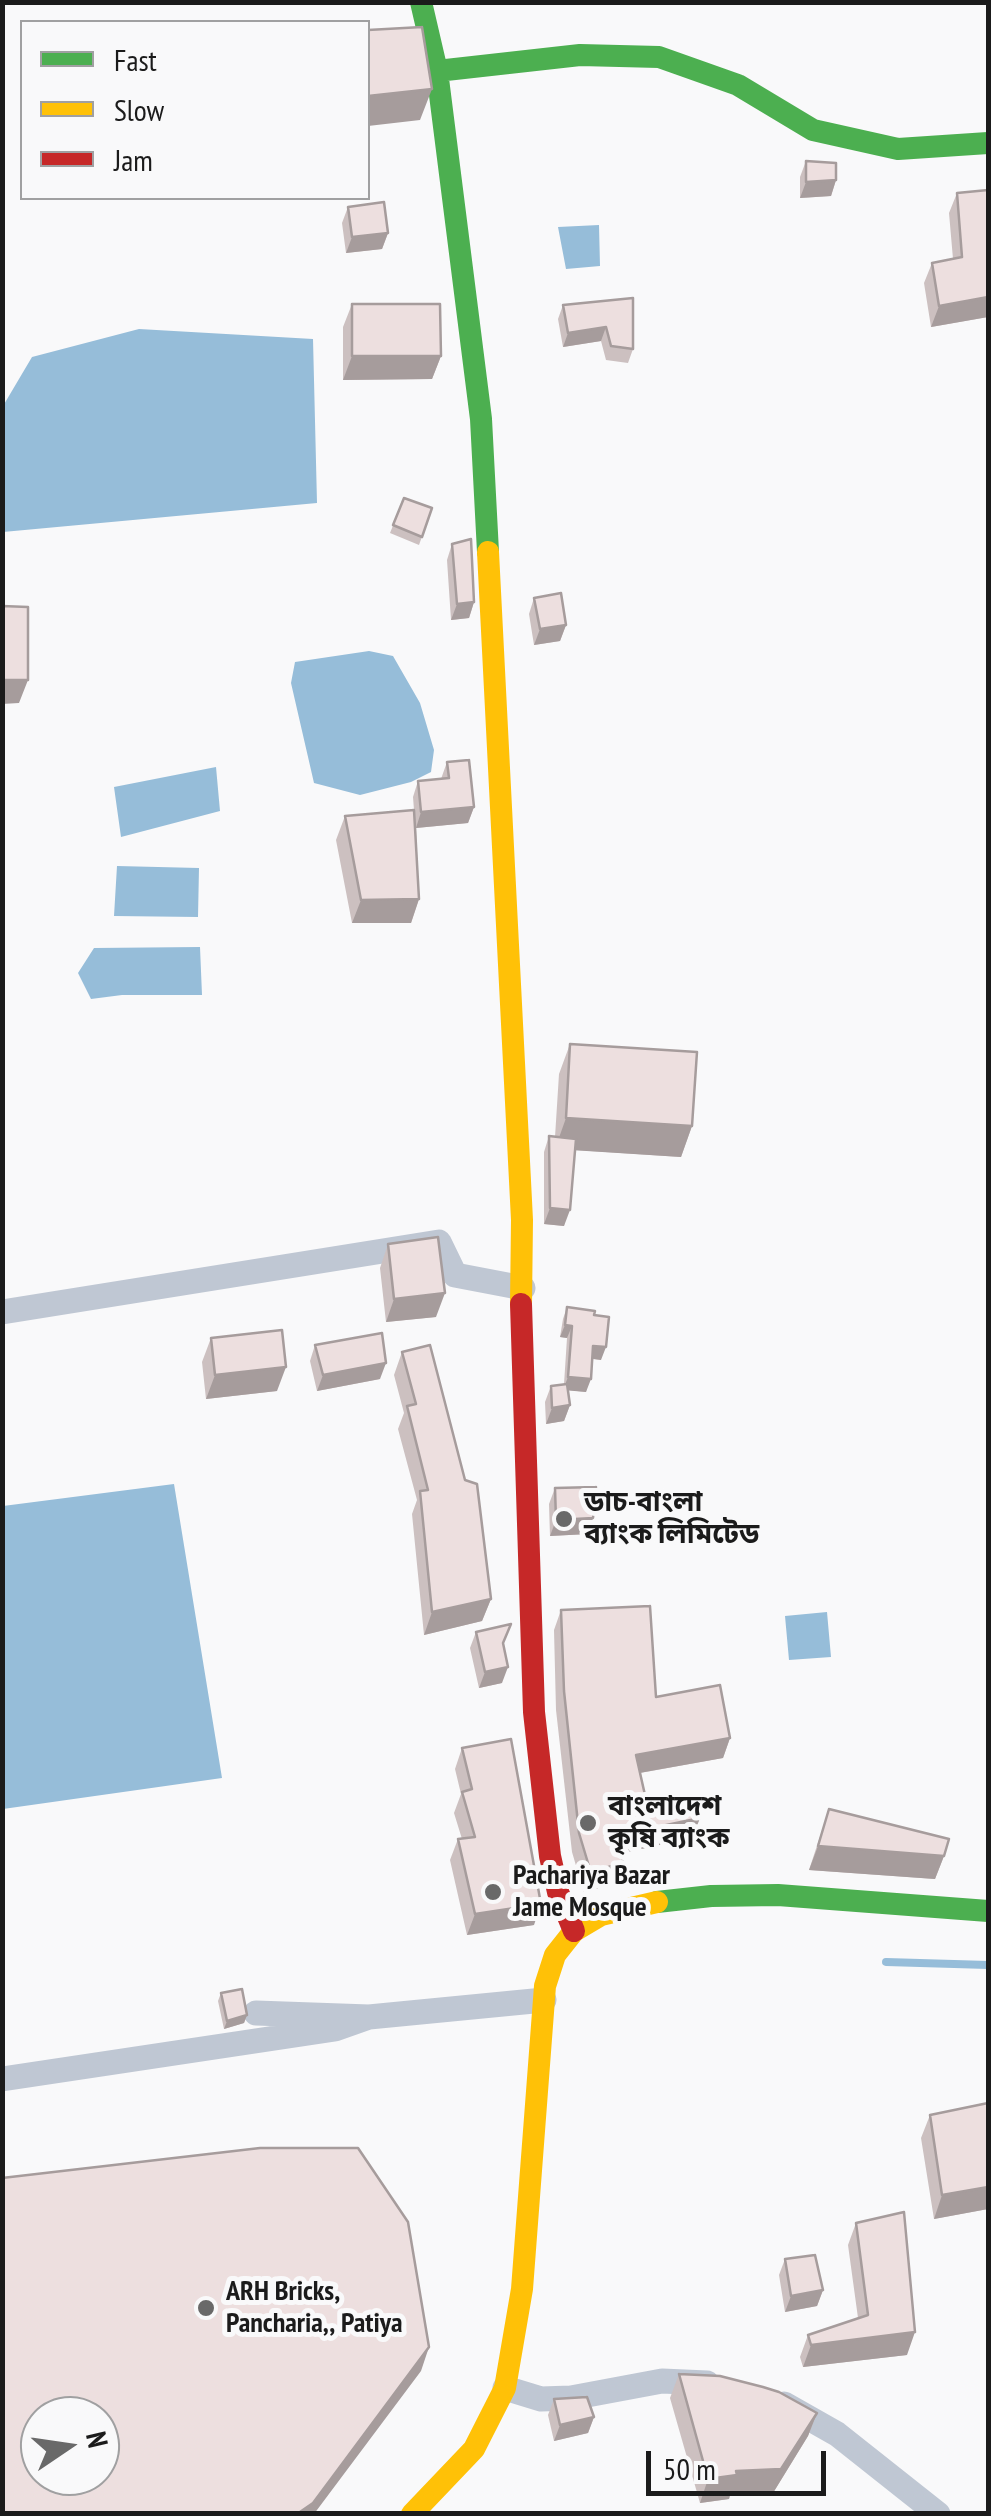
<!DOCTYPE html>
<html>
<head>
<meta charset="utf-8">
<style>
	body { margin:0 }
	#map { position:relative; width:991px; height:2516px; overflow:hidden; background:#f9f9fa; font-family:"PT Sans Narrow",sans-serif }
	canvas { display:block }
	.frame { position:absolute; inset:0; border:5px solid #1b1b1b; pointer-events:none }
	.legend { position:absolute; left:20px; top:20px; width:350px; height:180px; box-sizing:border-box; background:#f9f9fa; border:2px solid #a0a0a1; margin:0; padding:12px 18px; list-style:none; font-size:30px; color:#1b1b1b }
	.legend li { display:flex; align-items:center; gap:20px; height:50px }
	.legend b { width:50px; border:2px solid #a0a0a1 }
	.north { position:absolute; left:20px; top:2396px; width:100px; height:100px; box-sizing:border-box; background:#f9f9fa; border:2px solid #a0a0a1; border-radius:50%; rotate:77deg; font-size:28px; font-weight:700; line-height:40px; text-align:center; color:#1b1b1b }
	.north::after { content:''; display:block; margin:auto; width:35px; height:45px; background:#696969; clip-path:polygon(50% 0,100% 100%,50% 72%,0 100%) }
	.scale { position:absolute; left:646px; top:2451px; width:180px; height:45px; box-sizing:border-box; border:5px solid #1b1b1b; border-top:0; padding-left:12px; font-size:30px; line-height:35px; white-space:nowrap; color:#1b1b1b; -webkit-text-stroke:8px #f9f9fa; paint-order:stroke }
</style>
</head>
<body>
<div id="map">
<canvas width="991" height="2516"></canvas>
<div class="frame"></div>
<ul class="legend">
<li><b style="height:12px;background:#4caf50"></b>Fast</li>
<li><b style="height:12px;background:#ffc107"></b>Slow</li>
<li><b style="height:12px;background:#c62828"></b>Jam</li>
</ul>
<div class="north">N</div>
<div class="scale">50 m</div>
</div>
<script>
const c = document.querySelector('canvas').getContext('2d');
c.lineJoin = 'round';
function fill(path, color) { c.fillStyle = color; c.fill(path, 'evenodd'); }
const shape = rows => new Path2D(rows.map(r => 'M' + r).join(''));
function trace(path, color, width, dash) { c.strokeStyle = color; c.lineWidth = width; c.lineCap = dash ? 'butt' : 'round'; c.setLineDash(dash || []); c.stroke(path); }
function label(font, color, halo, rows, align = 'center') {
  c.font = font + ' "PT Sans Narrow","Noto Sans Bengali",sans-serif'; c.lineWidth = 10; c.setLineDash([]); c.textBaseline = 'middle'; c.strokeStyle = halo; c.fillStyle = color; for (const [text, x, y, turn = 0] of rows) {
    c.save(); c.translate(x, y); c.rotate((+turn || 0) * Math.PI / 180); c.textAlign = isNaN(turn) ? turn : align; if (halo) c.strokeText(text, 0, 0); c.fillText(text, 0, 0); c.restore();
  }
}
fill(shape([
	[599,225,600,266,566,269,558,227],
	[139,329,313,339,317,503,3,532,3,406,32,357],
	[369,651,393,656,420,703,434,750,431,772,411,782,360,795,314,783,291,683,295,662],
	[216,767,220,811,121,837,114,787],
	[117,866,199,868,198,917,114,916],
	[200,947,202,995,122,995,91,999,78,973,94,948],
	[174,1484,222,1778,3,1809,3,1506],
	[827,1612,831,1657,789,1660,785,1616]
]), '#96bdd9');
trace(shape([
	[886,1962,988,1965]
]), '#96bdd9', 8);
trace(shape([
	[2,1312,439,1242,455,1275,523,1288],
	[256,2013,369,2017,544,2000],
	[2,2079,335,2029,369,2017],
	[505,2388,541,2399,571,2398,662,2381,707,2383],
	[784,2404,837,2434,938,2514]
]), '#bfc7d3', 25);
trace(shape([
	[421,2,437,71,481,419,488,552],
	[437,71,580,55,659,57,738,85,813,130,898,149,988,143],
	[657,1902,711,1896,778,1895,988,1911]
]), '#4caf50', 22);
trace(shape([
	[488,552,522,1220,521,1304],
	[412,2514,474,2449,505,2388,522,2289,545,1986,555,1955,574,1931,601,1915,657,1902]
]), '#ffc107', 22);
trace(shape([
	[521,1304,534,1712,550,1856,558,1892,574,1931]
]), '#c62828', 22);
fill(shape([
	[806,161,836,180,831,196,800,198,800,177],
	[988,190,988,317,931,327,924,283,932,263,953,259,949,213,957,193],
	[348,207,388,233,382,249,346,253,342,223],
	[633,298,633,349,628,363,606,360,601,341,563,347,558,319,563,305],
	[352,304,441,356,432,379,343,380,343,327],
	[404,498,432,508,419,545,390,533],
	[452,544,474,602,469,618,451,620,447,560],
	[534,598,566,625,560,641,534,645,529,614],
	[447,762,474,807,468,823,416,828,419,899,411,923,352,923,336,840,345,816,414,810,413,797,418,781,441,779],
	[570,1044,692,1126,681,1157,575,1150,564,1226,544,1224,544,1152,549,1136,555,1137,559,1074],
	[388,1244,436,1317,386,1322,380,1268],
	[567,1307,594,1315,601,1360,592,1359,586,1392,568,1390,570,1405,564,1421,546,1424,545,1402,551,1386,564,1384,567,1338,560,1337,563,1319],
	[211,1338,277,1391,206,1399,202,1362],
	[315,1345,380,1379,317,1391,310,1361],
	[402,1352,491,1599,482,1621,424,1635,412,1514,417,1500,398,1429,404,1413,394,1375],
	[555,1488,588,1534,550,1536,549,1504],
	[561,1610,656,1697,730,1738,723,1758,640,1773,647,1804,700,1818,692,1838,627,1852,615,1882,584,1893,572,1852,556,1710,554,1630],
	[476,1632,503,1645,502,1683,479,1688,470,1648],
	[462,1748,534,1925,467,1935,450,1860,458,1839,462,1839,454,1813,461,1794,455,1769],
	[829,1809,944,1856,935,1879,809,1870],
	[221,1993,247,2015,244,2023,224,2029,218,2001],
	[988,2103,988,2209,934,2219,921,2138,930,2115],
	[856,2223,907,2355,803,2367,800,2357,808,2335,858,2318,848,2245],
	[785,2259,823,2290,817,2306,785,2312,779,2275],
	[679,2374,817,2413,808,2436,773,2493,730,2495,729,2499,700,2503,670,2398],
	[554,2399,594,2417,588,2433,554,2441,548,2415]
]), '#ccc0c0');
fill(shape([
	[432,89,420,120,368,126,368,96],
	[836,180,831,196,800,198,806,182],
	[388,233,382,249,346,253,352,237],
	[988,297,988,317,931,327,939,306],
	[606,327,601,341,563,347,568,333],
	[352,356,441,356,432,379,343,380],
	[474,602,469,618,451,620,457,604],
	[566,625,560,641,534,645,540,629],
	[2,680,28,680,19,703,2,704],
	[474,807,468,823,416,828,421,812],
	[419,899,411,923,352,923,361,900],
	[566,1118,692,1126,681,1157,555,1149],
	[550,1208,570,1210,564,1226,544,1224],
	[445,1293,436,1317,386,1322,394,1299],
	[565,1325,572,1326,567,1338,560,1337],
	[593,1346,606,1347,601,1360,588,1358],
	[386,1363,380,1379,317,1391,323,1375],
	[286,1367,277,1391,206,1399,215,1375],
	[568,1377,591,1379,586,1392,563,1390],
	[570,1405,564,1421,546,1424,552,1408],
	[593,1518,588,1534,550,1536,556,1520],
	[491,1599,482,1621,424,1635,432,1612],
	[508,1667,502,1683,479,1688,485,1672],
	[730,1738,723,1758,628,1775,636,1755],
	[700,1818,692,1838,627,1852,615,1882,584,1893,591,1873,619,1846,628,1833],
	[818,1846,944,1856,935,1879,809,1870],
	[541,1904,534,1925,467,1935,475,1914],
	[247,2015,244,2023,224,2029,227,2021],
	[988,2187,988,2209,934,2219,942,2195],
	[823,2290,817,2306,785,2312,791,2296],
	[915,2332,907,2355,803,2367,811,2345],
	[429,2347,421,2371,314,2514,297,2514],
	[817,2413,808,2436,773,2493,730,2495,729,2499,700,2503,708,2479,736,2471],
	[594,2417,588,2433,554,2441,560,2425]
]), '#a69c9c');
const building = shape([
	[422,27,432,89,368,96,368,30,422,27],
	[806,161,836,163,836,180,806,182,806,161],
	[988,190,988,297,939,306,932,263,962,257,957,193,988,190],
	[384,202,388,233,352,237,348,207,384,202],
	[633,298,633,349,611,346,606,327,568,333,563,305,633,298],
	[352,304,440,304,441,356,352,356,352,304],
	[404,498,432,508,422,537,393,525,404,498],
	[471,539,474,602,457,604,452,544,471,539],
	[561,593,566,625,540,629,534,598,561,593],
	[2,606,28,607,28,680,2,680,2,606],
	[469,760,474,807,421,812,418,781,449,778,447,762,469,760],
	[414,810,419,899,361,900,345,816,414,810],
	[570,1044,697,1052,692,1126,566,1118,570,1044],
	[549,1136,576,1139,570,1210,550,1208,549,1136],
	[438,1237,445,1293,394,1299,388,1244,438,1237],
	[567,1307,595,1311,594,1315,609,1317,606,1347,593,1346,591,1379,568,1377,572,1326,565,1325,567,1307],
	[282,1330,286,1367,215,1375,211,1338,282,1330],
	[382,1333,386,1363,323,1375,315,1345,382,1333],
	[430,1345,465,1480,477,1484,491,1599,432,1612,420,1491,428,1490,407,1406,416,1404,402,1352,430,1345],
	[567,1384,570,1405,552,1408,551,1386,567,1384],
	[596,1487,593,1518,556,1520,555,1488,596,1487],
	[650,1606,656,1697,720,1685,730,1738,636,1755,647,1804,695,1795,700,1818,628,1833,630,1844,619,1846,623,1862,591,1873,579,1833,564,1691,561,1610,650,1606],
	[511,1624,503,1643,508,1667,485,1672,476,1632,511,1624],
	[511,1739,541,1904,475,1914,458,1839,475,1837,462,1792,472,1789,462,1748,511,1739],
	[829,1809,949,1839,944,1856,818,1846,829,1809],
	[242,1989,247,2015,227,2021,221,1993,242,1989],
	[988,2103,988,2187,942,2195,930,2115,988,2103],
	[260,2148,358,2148,408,2222,429,2347,313,2503,297,2514,2,2514,2,2178,260,2148],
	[40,2416,100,2416,100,2476,40,2476,40,2416],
	[904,2212,915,2332,811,2345,808,2335,868,2315,856,2223,904,2212],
	[815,2255,823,2290,791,2296,785,2259,815,2255],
	[679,2374,720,2376,763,2387,779,2392,817,2413,781,2469,736,2471,737,2475,708,2479,679,2374],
	[587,2397,594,2417,560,2425,554,2399,587,2397]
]);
fill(building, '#eddfdf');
trace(building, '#a69c9c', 2.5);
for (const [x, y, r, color] of [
	[564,1519,10,"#696969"],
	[588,1823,10,"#696969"],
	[493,1892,10,"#696969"],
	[206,2308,10,"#696969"]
]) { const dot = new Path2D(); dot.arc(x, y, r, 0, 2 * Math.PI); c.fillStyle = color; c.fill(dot); trace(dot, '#f9f9fa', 4); }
label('bold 28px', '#1b1b1b', '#f9f9fa', [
	["ডাচ-বাংলা",584,1503],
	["ব্যাংক লিমিটেড",584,1535],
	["বাংলাদেশ",608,1807],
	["কৃষি ব্যাংক",608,1839],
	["Pachariya Bazar",513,1876],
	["Jame Mosque",513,1908],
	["ARH Bricks,",226,2292],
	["Pancharia,, Patiya",226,2324]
], 'left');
</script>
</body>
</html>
